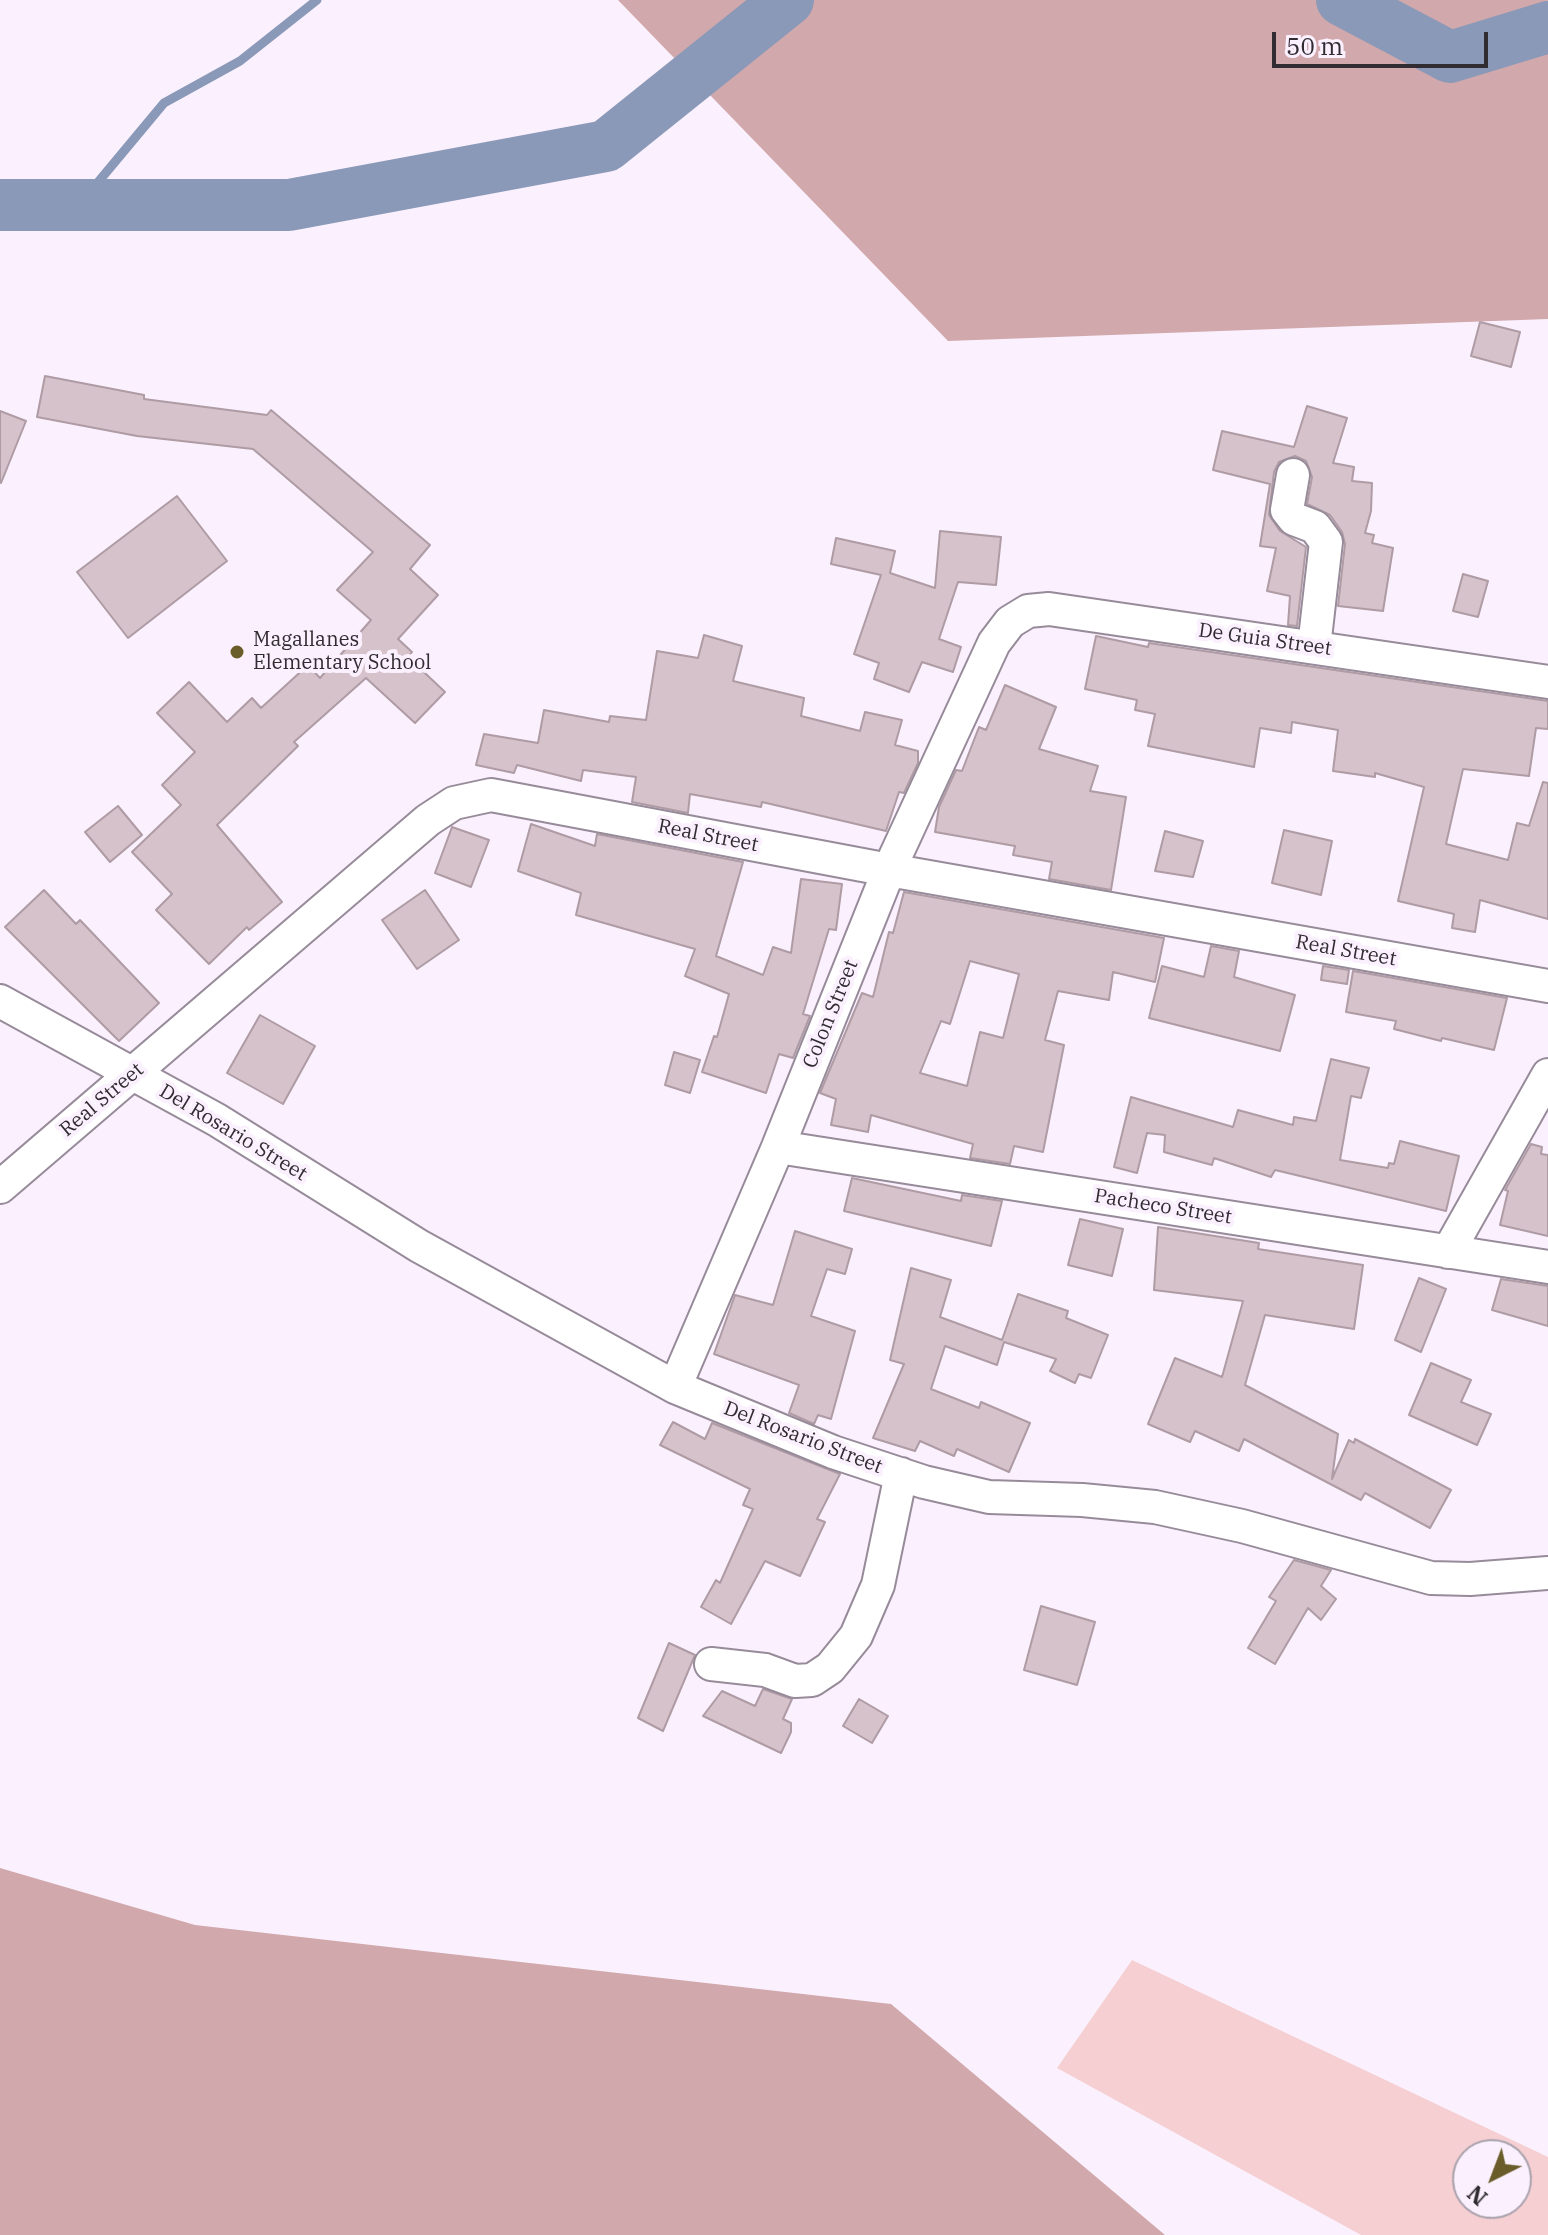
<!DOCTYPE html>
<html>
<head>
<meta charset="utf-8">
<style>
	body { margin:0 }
	#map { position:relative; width:1548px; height:2235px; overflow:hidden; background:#fbf1fe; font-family:"IBM Plex Serif",serif }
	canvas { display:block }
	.north { position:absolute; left:1452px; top:2139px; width:80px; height:80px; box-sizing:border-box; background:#fbf1fe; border:2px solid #aaa2ac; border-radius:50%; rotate:222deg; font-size:22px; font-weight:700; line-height:32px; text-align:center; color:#312c32 }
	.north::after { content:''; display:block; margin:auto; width:28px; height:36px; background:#6b5d2a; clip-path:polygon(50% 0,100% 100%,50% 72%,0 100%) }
	.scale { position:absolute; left:1272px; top:32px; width:216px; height:36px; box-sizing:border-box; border:4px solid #312c32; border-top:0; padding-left:10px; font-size:24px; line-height:28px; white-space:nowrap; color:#312c32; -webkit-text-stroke:6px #fbf1fe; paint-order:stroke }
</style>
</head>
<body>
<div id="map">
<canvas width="1548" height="2235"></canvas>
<div class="north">N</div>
<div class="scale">50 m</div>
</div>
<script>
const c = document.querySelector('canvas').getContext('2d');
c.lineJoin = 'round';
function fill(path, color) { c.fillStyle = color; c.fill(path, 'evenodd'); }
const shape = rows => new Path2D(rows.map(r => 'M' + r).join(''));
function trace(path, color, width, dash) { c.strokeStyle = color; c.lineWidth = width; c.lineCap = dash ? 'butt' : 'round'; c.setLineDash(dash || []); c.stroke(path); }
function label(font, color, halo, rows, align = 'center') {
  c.font = font + ' "IBM Plex Serif",serif'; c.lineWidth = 8; c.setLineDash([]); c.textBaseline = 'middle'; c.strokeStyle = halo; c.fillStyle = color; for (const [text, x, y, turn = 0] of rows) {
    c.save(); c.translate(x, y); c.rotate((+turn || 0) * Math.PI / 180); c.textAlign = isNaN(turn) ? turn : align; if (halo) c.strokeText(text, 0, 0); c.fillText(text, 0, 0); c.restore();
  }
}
fill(shape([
	[1132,1960,1548,2157,1548,2235,1361,2235,1057,2068],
	[1468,2155,1516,2155,1516,2203,1468,2203]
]), '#f5cfd2');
fill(shape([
	[618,0,1548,0,1548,319,948,341],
	[0,1868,195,1925,891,2004,1165,2235,0,2235]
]), '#d1a8ab');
trace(shape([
	[79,205,164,103,240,61,317,0]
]), '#8b99b8', 9);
trace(shape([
	[1342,0,1450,57,1548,27],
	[0,205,289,205,606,146,788,0]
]), '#8b99b8', 52);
const building = shape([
	[1480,322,1520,332,1511,367,1471,356,1480,322],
	[45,376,144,395,144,399,267,415,271,410,430,545,410,569,438,595,398,639,412,652,408,657,445,692,415,723,366,678,294,742,298,746,217,825,282,902,249,930,247,927,209,964,156,910,172,894,132,852,181,805,162,785,195,752,157,713,189,682,227,722,252,698,261,708,308,665,320,678,371,620,337,590,373,552,253,449,137,436,37,417,45,376],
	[1307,406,1347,418,1333,463,1354,467,1352,481,1372,483,1371,511,1365,533,1374,535,1372,543,1393,548,1383,611,1338,606,1345,544,1342,532,1330,515,1307,504,1312,477,1306,461,1295,456,1279,462,1274,472,1269,515,1280,531,1306,547,1297,626,1288,625,1290,596,1267,591,1276,548,1260,546,1270,484,1213,470,1222,431,1294,447,1307,406],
	[0,411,26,421,1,483,0,482,0,411],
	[177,496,227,561,128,638,77,572,177,496],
	[940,531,1001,537,996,585,958,582,939,639,961,647,953,672,922,662,909,692,874,679,879,663,854,654,881,575,831,564,836,538,895,551,890,573,935,588,940,531],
	[1463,574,1488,581,1478,617,1453,611,1463,574],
	[704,635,742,646,733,681,804,698,801,716,860,731,865,712,902,720,895,745,918,751,918,763,904,793,899,792,886,831,762,802,761,807,690,794,688,813,632,802,636,777,583,770,581,781,517,765,514,773,476,765,484,734,538,743,544,710,609,722,610,716,646,720,657,651,698,658,704,635],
	[1096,636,1148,647,1149,643,1548,701,1548,729,1536,728,1529,776,1463,769,1446,844,1508,860,1517,823,1529,826,1543,782,1548,783,1548,919,1480,900,1475,932,1452,928,1454,914,1398,901,1424,787,1375,773,1375,777,1333,771,1338,730,1292,722,1291,733,1260,728,1254,767,1148,746,1155,714,1135,710,1137,700,1085,689,1096,636],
	[1005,685,1056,707,1039,749,1098,766,1090,791,1126,797,1111,890,1049,879,1052,862,1013,855,1015,846,935,832,939,807,956,770,962,771,979,727,986,730,1005,685],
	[118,806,142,835,110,862,85,832,118,806],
	[531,824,595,846,597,834,743,862,716,956,763,975,773,947,791,953,801,879,842,884,836,930,829,929,803,1014,810,1016,793,1058,779,1054,766,1093,702,1072,714,1036,717,1037,729,994,685,976,695,949,576,915,581,893,518,871,531,824],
	[452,827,489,840,471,887,435,873,452,827],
	[1284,830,1332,841,1321,895,1272,883,1284,830],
	[1165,831,1203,841,1193,877,1155,871,1165,831],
	[44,890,76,924,80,920,159,1003,119,1041,5,927,44,890],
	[425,890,459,940,417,969,382,920,425,890],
	[904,892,1164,938,1155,982,1113,972,1109,1000,1058,991,1045,1040,1064,1045,1043,1152,1014,1146,1010,1164,970,1158,973,1144,871,1115,868,1132,831,1125,836,1099,820,1093,862,993,873,997,889,932,893,933,904,892],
	[970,961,1019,974,1003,1038,980,1032,967,1086,920,1073,941,1021,950,1024,970,961],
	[1211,946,1239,951,1234,977,1295,995,1280,1051,1149,1018,1162,966,1204,977,1211,946],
	[1323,966,1349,970,1347,984,1321,980,1323,966],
	[1353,971,1507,998,1494,1050,1442,1038,1441,1041,1394,1029,1396,1021,1346,1012,1353,971],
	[260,1015,315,1046,283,1104,227,1073,260,1015],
	[674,1052,700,1060,690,1093,665,1085,674,1052],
	[1331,1059,1369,1068,1361,1098,1351,1096,1340,1160,1388,1168,1389,1163,1394,1164,1400,1141,1459,1156,1446,1211,1275,1170,1271,1177,1214,1158,1212,1165,1164,1152,1165,1135,1147,1133,1137,1173,1114,1167,1131,1097,1233,1127,1238,1110,1293,1125,1294,1117,1316,1121,1331,1059],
	[1531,1144,1542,1147,1541,1154,1548,1155,1548,1236,1500,1225,1508,1191,1505,1190,1531,1144],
	[852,1178,961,1201,962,1195,1002,1201,991,1246,844,1211,852,1178],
	[1080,1219,1123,1229,1112,1276,1068,1265,1080,1219],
	[1158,1227,1259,1243,1258,1249,1363,1265,1354,1329,1265,1315,1245,1385,1338,1434,1332,1479,1349,1440,1354,1443,1355,1439,1451,1490,1430,1528,1365,1493,1361,1500,1244,1439,1239,1451,1195,1431,1190,1442,1148,1424,1175,1358,1222,1377,1243,1301,1154,1290,1158,1227],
	[795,1231,852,1249,845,1274,827,1269,811,1316,855,1331,831,1419,818,1415,814,1424,789,1413,799,1385,714,1354,735,1295,773,1305,795,1231],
	[911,1268,951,1280,940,1317,1002,1340,1018,1294,1068,1311,1066,1318,1108,1335,1091,1378,1079,1374,1075,1383,1050,1371,1056,1359,1004,1342,997,1365,945,1346,931,1389,979,1408,981,1402,1030,1423,1009,1472,957,1449,954,1456,920,1441,915,1451,873,1438,904,1364,890,1360,911,1268],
	[1419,1278,1446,1289,1421,1352,1395,1340,1419,1278],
	[1501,1279,1548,1286,1548,1326,1492,1310,1501,1279],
	[1431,1363,1471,1380,1461,1402,1491,1414,1477,1445,1409,1415,1431,1363],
	[673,1422,705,1439,712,1423,840,1474,817,1519,825,1522,800,1576,765,1561,731,1624,701,1607,716,1580,720,1583,753,1509,743,1505,750,1489,660,1445,673,1422],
	[1294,1560,1331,1570,1321,1586,1336,1599,1321,1620,1308,1608,1275,1664,1248,1648,1276,1601,1269,1597,1294,1560],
	[1041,1606,1095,1622,1077,1685,1024,1670,1041,1606],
	[669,1643,695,1655,663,1731,638,1718,669,1643],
	[763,1689,792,1699,783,1719,791,1723,791,1732,781,1753,703,1716,722,1691,755,1706,763,1689],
	[859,1699,888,1716,872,1743,843,1726,859,1699]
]);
fill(building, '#d6c2cb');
trace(building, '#ae9ba4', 2);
const minor = shape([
	[1293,475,1287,510,1294,519,1315,527,1326,542,1314,647],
	[0,1001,217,1120,419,1246,675,1387,833,1452,924,1482,989,1497,1082,1500,1155,1507,1242,1526,1431,1578,1470,1579,1548,1573],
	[778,1147,1548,1267],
	[0,1187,428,820,454,803,491,795,889,870,1548,986],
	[1448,1252,1548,1075],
	[675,1387,778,1147,889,870,994,643,1010,622,1028,611,1049,609,1548,682],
	[711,1664,765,1670,795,1681,812,1680,830,1668,856,1636,878,1585,901,1474]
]);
trace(minor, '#978b9a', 36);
trace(minor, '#fff', 32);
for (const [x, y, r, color] of [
	[237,652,8,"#6b5d2a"]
]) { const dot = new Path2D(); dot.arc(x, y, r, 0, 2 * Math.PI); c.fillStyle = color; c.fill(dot); trace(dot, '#fbf1fe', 3); }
label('20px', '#312c32', '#fbf1fe', [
	["Magallanes",253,640],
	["Elementary School",253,663]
], 'left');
label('20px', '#312c32', '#fbf1fe', [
	["De Guia Street",1265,640,8],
	["Real Street",708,836,11],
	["Real Street",1346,951,10],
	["Colon Street",831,1014,-68],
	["Real Street",102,1100,-40],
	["Del Rosario Street",233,1133,31],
	["Pacheco Street",1163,1207,9],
	["Del Rosario Street",803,1438,21]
]);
</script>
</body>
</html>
